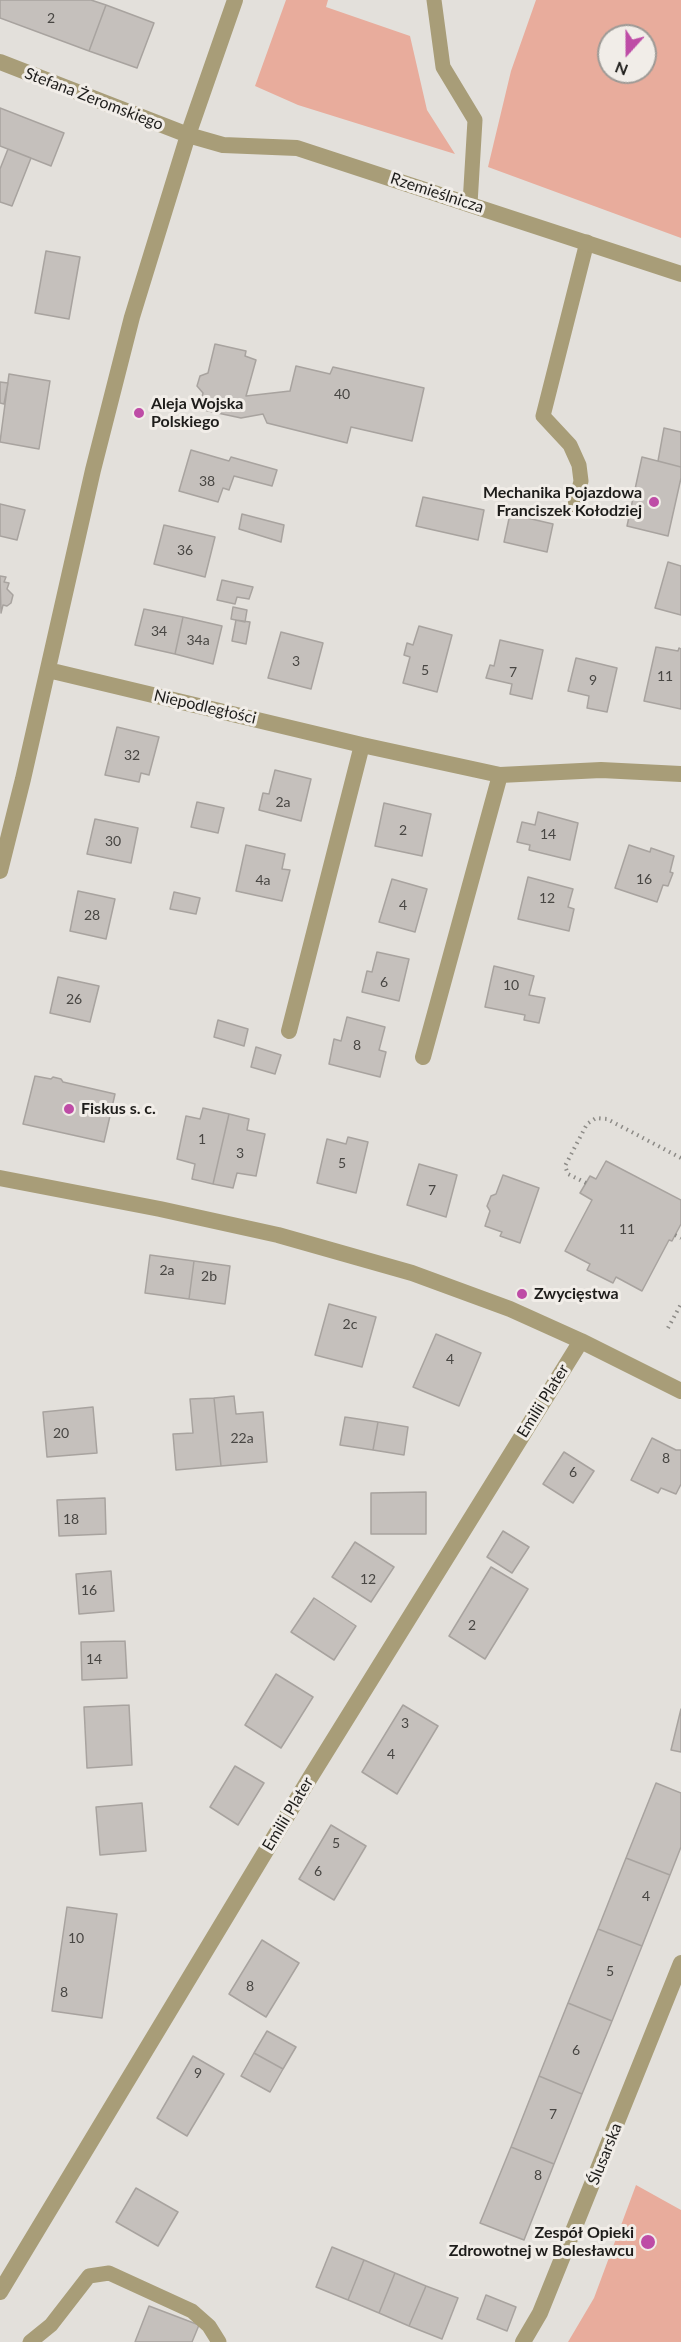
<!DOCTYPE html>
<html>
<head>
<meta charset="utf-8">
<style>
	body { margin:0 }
	#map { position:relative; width:681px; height:2342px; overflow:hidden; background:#e3e0db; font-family:Lato,sans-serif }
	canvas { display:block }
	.north { position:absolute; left:597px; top:24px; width:60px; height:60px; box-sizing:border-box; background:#f1ede8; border:2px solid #9d9a96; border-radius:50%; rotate:201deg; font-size:16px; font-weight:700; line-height:24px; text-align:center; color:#1e1d1b }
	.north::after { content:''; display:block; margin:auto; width:21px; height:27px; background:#be4ca6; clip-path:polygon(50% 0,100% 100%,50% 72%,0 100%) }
</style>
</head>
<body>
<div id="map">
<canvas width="681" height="2342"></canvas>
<div class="north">N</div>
</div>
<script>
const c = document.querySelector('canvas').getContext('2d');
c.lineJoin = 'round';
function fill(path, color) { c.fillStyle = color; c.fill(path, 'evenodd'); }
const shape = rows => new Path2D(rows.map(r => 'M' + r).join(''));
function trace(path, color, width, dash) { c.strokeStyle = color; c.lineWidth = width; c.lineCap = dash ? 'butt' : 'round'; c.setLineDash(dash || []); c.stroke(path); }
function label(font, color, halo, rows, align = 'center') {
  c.font = font + ' Lato,sans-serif'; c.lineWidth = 6; c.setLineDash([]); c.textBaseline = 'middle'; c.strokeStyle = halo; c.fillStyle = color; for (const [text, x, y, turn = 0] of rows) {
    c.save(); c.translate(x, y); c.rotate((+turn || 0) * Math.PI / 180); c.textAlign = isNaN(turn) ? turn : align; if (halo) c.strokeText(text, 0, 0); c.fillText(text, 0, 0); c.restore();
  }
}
fill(shape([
	[286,0,328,0,326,7,410,36,427,110,455,154,298,105,255,86],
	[536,0,681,0,681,238,488,167,511,71],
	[609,36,645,36,645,72,609,72],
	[636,2185,681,2210,681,2342,568,2342,594,2298]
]), '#e8ac9c');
const building = shape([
	[0,0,91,0,106,5,89,51,0,18,0,0],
	[106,5,154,23,137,68,89,51,106,5],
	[0,108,64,133,51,166,0,146,0,108],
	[8,149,31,158,12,206,0,202,0,169,8,149],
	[46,251,80,257,69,319,35,313,46,251],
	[215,344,246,351,245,356,256,360,246,396,290,391,296,366,330,374,333,367,424,388,412,441,351,427,347,443,267,423,263,414,241,418,199,409,203,393,197,386,200,376,208,373,215,344],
	[9,374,50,381,39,449,0,442,9,374],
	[0,382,8,383,4,404,0,403,0,382],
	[664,428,681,432,681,467,658,461,664,428],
	[191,450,229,461,231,457,277,470,272,486,234,476,229,490,223,488,218,502,179,491,191,450],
	[642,457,681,467,681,478,668,536,627,526,642,457],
	[423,497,484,510,478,540,416,526,423,497],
	[0,504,25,510,17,540,0,536,0,504],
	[242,514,284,525,281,542,239,529,242,514],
	[510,514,553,524,547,552,504,542,510,514],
	[164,525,215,537,205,577,154,564,164,525],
	[668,562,681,566,681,615,655,608,668,562],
	[0,576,6,577,4,582,9,583,7,589,13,595,11,603,7,606,3,605,1,613,0,576],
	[222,580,253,587,249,599,237,597,235,604,217,600,222,580],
	[233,607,247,610,245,622,231,619,233,607],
	[144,609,183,617,175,654,135,645,144,609],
	[183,617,222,626,213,664,175,654,183,617],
	[236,620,250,622,246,644,232,641,236,620],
	[419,626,452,635,437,692,403,683,410,657,404,655,407,643,413,645,419,626],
	[281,632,323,643,311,689,268,678,281,632],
	[500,640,543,650,532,699,510,694,512,684,486,678,490,665,494,666,500,640],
	[656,647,678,651,679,648,681,649,681,709,644,701,656,647],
	[576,658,617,668,607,712,587,708,589,696,568,691,576,658],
	[117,727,159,737,149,775,141,773,139,782,105,775,117,727],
	[275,770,311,779,301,821,259,810,263,793,269,794,275,770],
	[197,802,224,808,218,833,191,827,197,802],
	[384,803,431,814,422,856,375,846,384,803],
	[538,812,578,823,570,860,529,850,530,845,517,842,522,822,535,825,538,812],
	[95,819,138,828,131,863,87,854,95,819],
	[246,845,285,854,282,869,290,870,282,901,236,891,246,845],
	[629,845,650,852,651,848,674,856,670,872,673,873,668,886,663,885,657,902,615,888,629,845],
	[528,877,573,889,568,907,574,909,569,931,518,919,528,877],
	[392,879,427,889,415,932,379,922,392,879],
	[78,891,115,899,106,939,70,931,78,891],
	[174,892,200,898,196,914,170,909,174,892],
	[377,952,409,959,399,1001,362,992,367,971,372,972,377,952],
	[494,966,534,976,529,995,545,998,539,1023,524,1020,525,1015,485,1007,494,966],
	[58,977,99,986,90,1022,50,1013,58,977],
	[347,1017,385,1027,379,1050,386,1052,380,1077,329,1064,334,1039,341,1041,347,1017],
	[218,1020,248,1029,244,1046,214,1037,218,1020],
	[256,1047,281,1055,275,1074,251,1067,256,1047],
	[35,1076,51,1079,53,1077,61,1079,63,1082,115,1094,104,1142,23,1124,35,1076],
	[203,1108,229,1114,213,1184,192,1179,195,1164,177,1159,186,1116,200,1119,203,1108],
	[229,1114,249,1119,247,1130,265,1134,256,1176,237,1173,233,1188,213,1184,229,1114],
	[348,1137,368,1142,356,1193,317,1183,327,1139,346,1144,348,1137],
	[606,1161,681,1200,681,1224,672,1241,669,1240,642,1291,616,1277,613,1283,587,1270,590,1264,565,1251,592,1200,580,1193,590,1176,596,1179,606,1161],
	[419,1164,457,1175,446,1217,407,1205,419,1164],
	[503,1175,539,1188,520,1243,500,1236,502,1232,485,1226,490,1211,487,1206,491,1196,496,1194,503,1175],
	[150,1255,194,1261,189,1299,145,1293,150,1255],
	[194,1261,230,1266,225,1304,189,1299,194,1261],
	[329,1304,376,1317,362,1367,315,1355,329,1304],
	[436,1334,481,1353,459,1406,413,1387,436,1334],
	[234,1396,236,1414,263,1412,267,1462,221,1466,214,1398,234,1396],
	[214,1398,221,1466,176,1470,173,1434,193,1433,190,1399,214,1398],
	[93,1407,97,1453,47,1457,43,1412,93,1407],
	[345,1417,378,1422,373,1450,340,1445,345,1417],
	[378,1422,408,1427,404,1455,373,1450,378,1422],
	[652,1438,676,1450,681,1450,681,1484,676,1494,661,1488,658,1493,631,1480,652,1438],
	[564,1452,594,1471,573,1503,543,1484,564,1452],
	[426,1492,426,1534,371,1534,371,1493,426,1492],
	[105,1498,106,1534,59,1536,57,1500,105,1498],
	[503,1531,529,1547,512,1573,487,1557,503,1531],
	[355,1542,394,1567,371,1602,332,1577,355,1542],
	[491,1567,528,1589,485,1659,449,1636,491,1567],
	[111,1571,114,1611,79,1614,76,1574,111,1571],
	[314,1598,356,1626,334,1660,291,1632,314,1598],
	[125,1641,127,1678,82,1680,81,1642,125,1641],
	[276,1674,313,1697,281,1748,245,1725,276,1674],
	[129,1705,132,1765,87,1768,84,1707,129,1705],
	[403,1705,438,1726,397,1794,362,1772,403,1705],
	[681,1709,681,1752,671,1750,681,1709],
	[235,1766,264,1783,238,1825,210,1807,235,1766],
	[656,1783,681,1793,681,1847,670,1875,626,1858,656,1783],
	[142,1803,146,1851,100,1855,96,1807,142,1803],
	[331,1825,366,1846,334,1900,299,1879,331,1825],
	[626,1858,670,1875,642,1946,598,1929,626,1858],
	[67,1907,117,1914,102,2018,52,2011,67,1907],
	[598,1929,642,1946,612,2021,568,2003,598,1929],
	[262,1940,299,1963,266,2017,229,1994,262,1940],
	[568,2003,612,2021,582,2094,539,2076,568,2003],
	[267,2031,296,2047,283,2069,254,2053,267,2031],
	[254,2053,283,2069,270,2092,241,2076,254,2053],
	[193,2056,224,2074,187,2136,157,2118,193,2056],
	[539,2076,582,2094,554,2164,511,2147,539,2076],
	[511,2147,554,2164,524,2240,480,2223,511,2147],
	[136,2188,178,2212,158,2246,116,2222,136,2188],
	[332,2247,364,2260,348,2300,316,2287,332,2247],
	[364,2260,395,2273,379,2313,348,2300,364,2260],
	[395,2273,426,2286,409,2326,379,2313,395,2273],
	[426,2286,458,2298,442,2339,409,2326,426,2286],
	[486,2295,516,2307,507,2331,477,2319,486,2295],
	[149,2306,199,2325,192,2342,135,2342,149,2306]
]);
fill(building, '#c5c0bc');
trace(building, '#a8a39f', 1.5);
trace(shape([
	[586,1183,568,1174,565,1166,587,1124,596,1118,607,1119,681,1158],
	[675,1235,681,1238],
	[668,1328,681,1304]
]), '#8d8b87', 4, [1.5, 4.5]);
trace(shape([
	[434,0,443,67,475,120,470,204],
	[575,505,581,481,579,465,570,445,543,416,587,242],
	[30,2342,51,2325,89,2276,109,2273,192,2311,209,2326,219,2342]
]), '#a89d78', 15);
trace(shape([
	[0,62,188,135,223,145,297,148,681,274],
	[48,670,362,745,500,775,601,770,681,774],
	[0,871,23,779,93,470,132,317,188,135,235,0],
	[289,1031,362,745],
	[423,1057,500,775],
	[0,1178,160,1209,278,1235,412,1273,510,1309,581,1341,681,1391],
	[0,2292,308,1781,581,1341],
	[523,2342,540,2313,681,1963]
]), '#a89d78', 16);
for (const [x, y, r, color] of [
	[139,413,6,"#be4ca6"],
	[654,502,6,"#be4ca6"],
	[69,1109,6,"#be4ca6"],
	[522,1294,6,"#be4ca6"],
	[648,2242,8,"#be4ca6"]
]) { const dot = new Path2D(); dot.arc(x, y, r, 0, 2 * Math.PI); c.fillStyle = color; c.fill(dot); trace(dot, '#f1ede8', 2); }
label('14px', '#484643', null, [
	["2",51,18],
	["40",342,394],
	["38",207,481],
	["36",185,550],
	["34",159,631],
	["34a",198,640],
	["3",296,661],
	["5",425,670],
	["7",513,672],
	["11",665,676],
	["9",593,680],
	["32",132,755],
	["2a",283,802],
	["2",403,830],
	["14",548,834],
	["30",113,841],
	["16",644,879],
	["4a",263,880],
	["12",547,898],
	["4",403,905],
	["28",92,915],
	["6",384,982],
	["10",511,985],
	["26",74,999],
	["8",357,1045],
	["1",202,1139],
	["3",240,1153],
	["5",342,1163],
	["7",432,1190],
	["11",627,1229],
	["2a",167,1270],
	["2b",209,1276],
	["2c",350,1324],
	["4",450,1359],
	["20",61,1433],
	["22a",242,1438],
	["8",666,1458],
	["6",573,1472],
	["18",71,1519],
	["12",368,1579],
	["16",89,1590],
	["2",472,1625],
	["14",94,1659],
	["3",405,1723],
	["4",391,1754],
	["5",336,1843],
	["6",318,1871],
	["4",646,1896],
	["10",76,1938],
	["5",610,1971],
	["8",250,1986],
	["8",64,1992],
	["6",576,2050],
	["9",198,2073],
	["7",553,2114],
	["8",538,2175]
]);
label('16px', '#1e1d1b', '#f1ede8', [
	["Stefana Żeromskiego",94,99,21],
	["Rzemieślnicza",437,193,18],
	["Niepodległości",205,707,13],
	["Emilii Plater",543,1401,-58],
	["Emilii Plater",288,1814,-59],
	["Ślusarska",605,2154,-68]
]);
label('bold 16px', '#1e1d1b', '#f1ede8', [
	["Aleja Wojska",151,404],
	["Polskiego",151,422],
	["Mechanika Pojazdowa",642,493,"right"],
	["Franciszek Kołodziej",642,511,"right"],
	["Fiskus s. c.",81,1109],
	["Zwycięstwa",534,1294],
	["Zespół Opieki",634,2233,"right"],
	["Zdrowotnej w Bolesławcu",634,2251,"right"]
], 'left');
</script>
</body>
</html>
